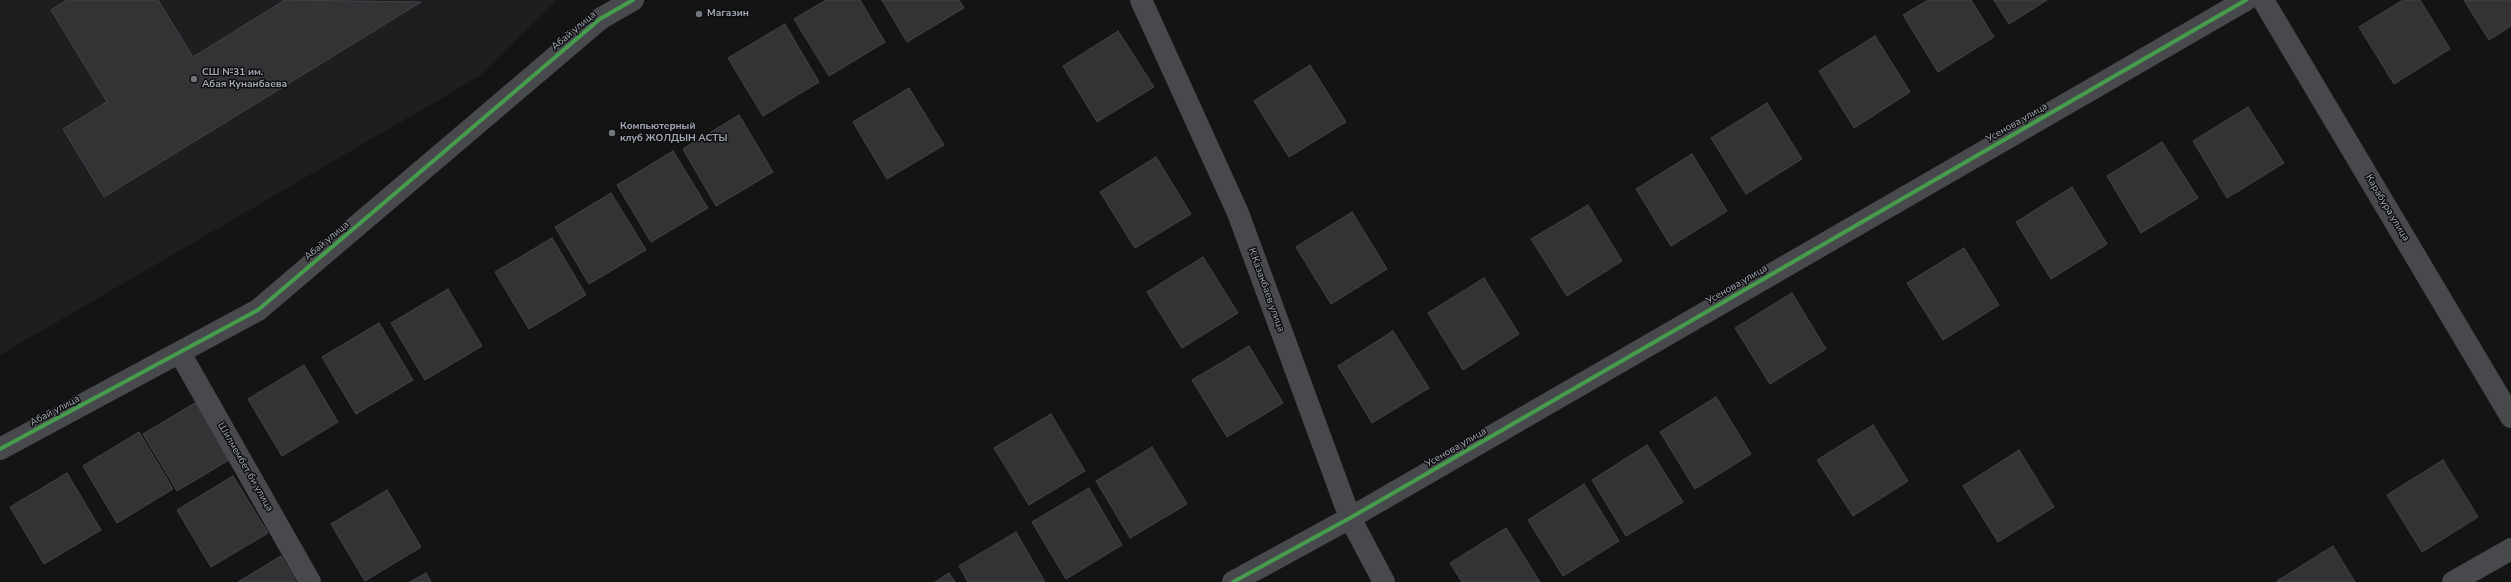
<!DOCTYPE html>
<html>
<head>
<meta charset="utf-8">
<style>
	body { margin:0 }
	canvas { display:block; background:#141414 }
</style>
</head>
<body>
<canvas width="2511" height="582"></canvas>
<script>
const c = document.querySelector('canvas').getContext('2d');
c.lineJoin = 'round';
function fill(path, color) { c.fillStyle = color; c.fill(path, 'evenodd'); }
const shape = rows => new Path2D(rows.map(r => 'M' + r).join(''));
function trace(path, color, width, dash) { c.strokeStyle = color; c.lineWidth = width; c.lineCap = dash ? 'butt' : 'round'; c.setLineDash(dash || []); c.stroke(path); }
function label(font, color, halo, rows, align = 'center') {
  c.font = font + ' "Nunito Sans",sans-serif'; c.lineWidth = 3; c.setLineDash([]); c.textBaseline = 'middle'; c.strokeStyle = halo; c.fillStyle = color; for (const [text, x, y, turn = 0] of rows) {
    c.save(); c.translate(x, y); c.rotate((+turn || 0) * Math.PI / 180); c.textAlign = isNaN(turn) ? turn : align; if (halo) c.strokeText(text, 0, 0); c.fillText(text, 0, 0); c.restore();
  }
}
fill(shape([
	[0,0,554,0,555,2,478,77,0,355]
]), '#1e1e20');
const building = shape([
	[67,0,158,0,193,57,285,0,421,2,104,197,63,129,107,102,51,10,67,0],
	[826,0,860,0,885,42,829,76,794,19,826,0],
	[882,0,959,0,964,8,907,42,882,0],
	[1928,0,1971,0,1994,37,1938,72,1903,15,1928,0],
	[1994,0,2047,0,2009,24,1994,0],
	[2403,0,2420,0,2450,49,2394,84,2359,27,2403,0],
	[2464,0,2511,0,2511,26,2489,40,2464,0],
	[785,24,819,82,763,116,728,58,785,24],
	[1118,31,1154,87,1097,122,1063,66,1118,31],
	[1875,36,1910,92,1854,128,1819,71,1875,36],
	[1310,65,1346,122,1289,157,1254,101,1310,65],
	[909,88,944,145,887,179,853,122,909,88],
	[1767,103,1802,159,1746,194,1711,138,1767,103],
	[2248,107,2284,163,2227,198,2193,141,2248,107],
	[739,115,773,172,716,206,683,149,739,115],
	[2162,142,2198,198,2141,233,2107,176,2162,142],
	[673,151,708,208,651,242,617,185,673,151],
	[1692,154,1727,211,1671,246,1636,189,1692,154],
	[1156,157,1191,214,1135,248,1100,192,1156,157],
	[2072,187,2107,244,2051,279,2016,222,2072,187],
	[611,193,646,250,589,284,555,227,611,193],
	[1588,205,1622,261,1567,296,1531,239,1588,205],
	[1352,212,1387,269,1331,304,1296,247,1352,212],
	[552,238,586,295,529,329,495,272,552,238],
	[1964,248,1999,305,1943,340,1907,283,1964,248],
	[1203,257,1238,313,1182,348,1147,292,1203,257],
	[1484,278,1519,334,1463,370,1428,313,1484,278],
	[448,289,482,346,425,380,391,323,448,289],
	[1792,293,1826,349,1770,384,1735,328,1792,293],
	[379,323,413,380,356,414,322,357,379,323],
	[1393,331,1429,388,1372,423,1338,366,1393,331],
	[1249,346,1283,403,1227,437,1192,380,1249,346],
	[304,365,338,422,282,456,248,399,304,365],
	[1716,397,1751,454,1695,489,1660,432,1716,397],
	[200,400,234,457,177,491,143,434,200,400],
	[1051,414,1085,471,1029,505,994,448,1051,414],
	[1873,425,1908,481,1853,516,1817,460,1873,425],
	[139,432,173,489,117,523,83,466,139,432],
	[1647,445,1683,502,1626,536,1592,480,1647,445],
	[1152,447,1187,504,1130,538,1096,481,1152,447],
	[2019,450,2054,507,1998,542,1963,486,2019,450],
	[2443,460,2478,517,2422,552,2387,495,2443,460],
	[67,473,101,530,44,564,10,507,67,473],
	[233,476,268,533,211,567,177,510,233,476],
	[1584,484,1619,541,1563,576,1528,520,1584,484],
	[1089,488,1122,545,1066,579,1032,522,1089,488],
	[387,490,421,547,365,581,331,524,387,490],
	[1506,528,1540,582,1462,582,1450,563,1506,528],
	[1016,532,1045,582,968,582,959,566,1016,532],
	[2333,546,2355,582,2277,582,2277,581,2333,546],
	[281,556,296,582,238,582,281,556],
	[426,573,431,582,410,582,426,573],
	[949,573,955,582,935,582,949,573]
]);
fill(building, '#333335');
trace(building, '#424448', 1);
trace(shape([
	[1141,0,1238,213,1350,518,1384,582],
	[2263,0,2511,417],
	[180,353,310,582],
	[0,449,258,310,600,19,633,0],
	[1233,582,1350,518,2246,0],
	[2453,582,2511,549]
]), '#48494d', 22);
trace(shape([
	[0,449,258,310,600,19,633,0],
	[1233,582,1350,518,2246,0]
]), '#469c4c', 4);
for (const [x, y, r, color] of [
	[699,14,4,"#71767d"],
	[194,79,4,"#71767d"],
	[612,133,4,"#71767d"]
]) { const dot = new Path2D(); dot.arc(x, y, r, 0, 2 * Math.PI); c.fillStyle = color; c.fill(dot); trace(dot, '#0e0e10', 1.5); }
label('bold 10px', '#a3aab6', '#0e0e10', [
	["Магазин",707,14],
	["СШ №31 им.",202,73],
	["Абая Кунанбаева",202,85],
	["Компьютерный",620,127],
	["клуб ЖОЛДЫН АСТЫ",620,139]
], 'left');
label('10px', '#a3aab6', '#0e0e10', [
	["Абай улица",574,31,-40],
	["Усенова улица",2017,123,-30],
	["Карабура улица",2387,208,59],
	["Абай улица",327,241,-40],
	["Усенова улица",1737,285,-30],
	["К.Казакбаев улица",1266,290,70],
	["Абай улица",55,411,-28],
	["Усенова улица",1456,448,-30],
	["Шилмембет би улица",245,467,60]
]);
</script>
</body>
</html>
